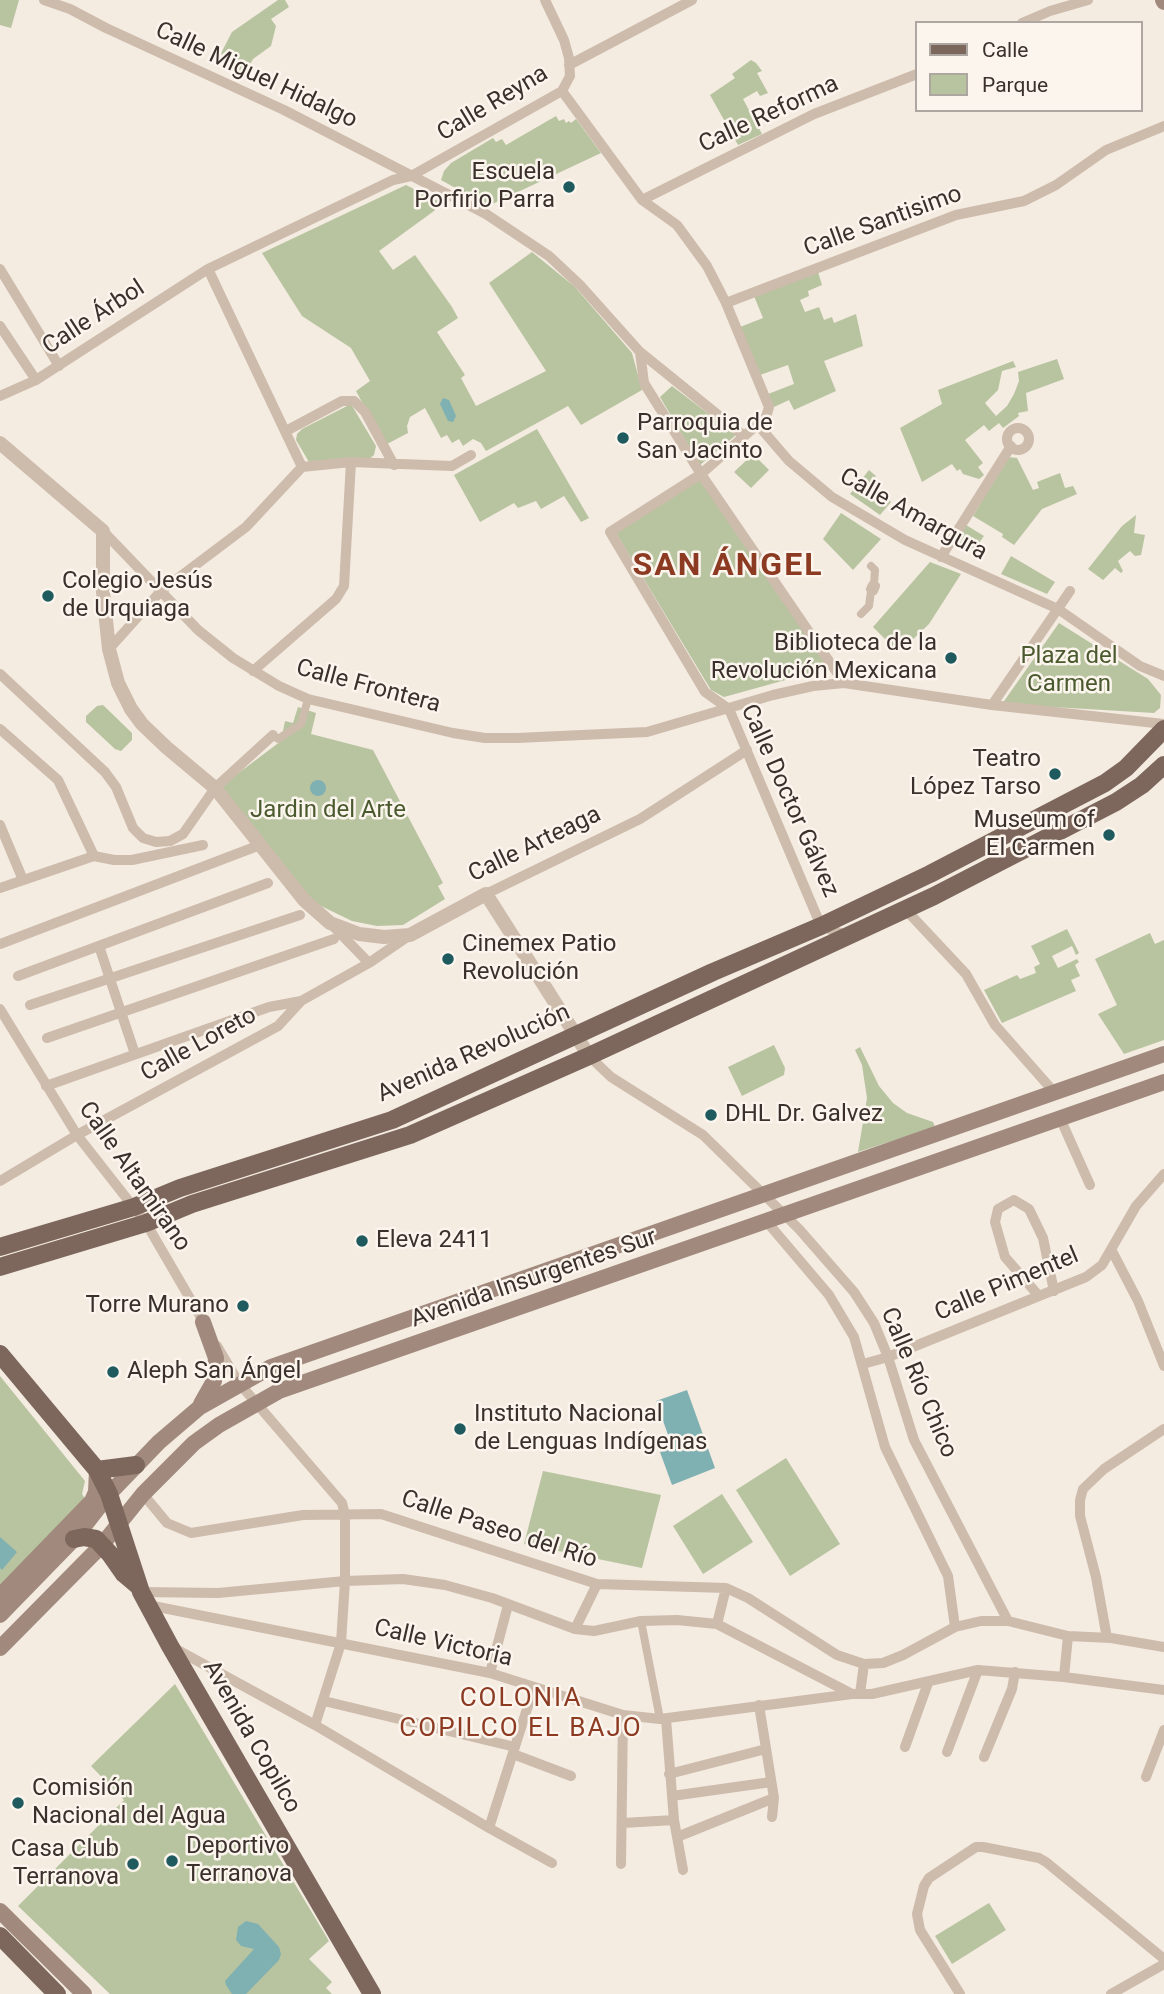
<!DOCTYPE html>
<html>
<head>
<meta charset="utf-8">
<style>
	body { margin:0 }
	#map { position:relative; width:1164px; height:1994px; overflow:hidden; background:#f4ebe1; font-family:Roboto,sans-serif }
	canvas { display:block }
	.legend { position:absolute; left:915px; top:21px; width:228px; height:91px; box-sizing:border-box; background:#fbf5ee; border:2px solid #aea6a0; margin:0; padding:9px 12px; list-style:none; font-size:21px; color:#3b302b }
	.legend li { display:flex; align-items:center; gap:14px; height:35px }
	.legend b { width:35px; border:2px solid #aea6a0 }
</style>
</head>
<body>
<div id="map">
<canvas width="1164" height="1994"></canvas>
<ul class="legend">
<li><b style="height:9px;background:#7d675c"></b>Calle</li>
<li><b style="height:19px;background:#b8c4a0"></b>Parque</li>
</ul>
</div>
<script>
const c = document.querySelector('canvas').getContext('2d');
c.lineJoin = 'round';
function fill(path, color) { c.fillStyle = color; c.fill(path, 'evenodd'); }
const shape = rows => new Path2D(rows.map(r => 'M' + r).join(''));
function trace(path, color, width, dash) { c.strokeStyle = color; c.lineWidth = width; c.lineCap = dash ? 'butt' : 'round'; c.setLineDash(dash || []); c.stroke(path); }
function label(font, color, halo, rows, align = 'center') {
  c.font = font + ' Roboto,sans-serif'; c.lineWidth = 5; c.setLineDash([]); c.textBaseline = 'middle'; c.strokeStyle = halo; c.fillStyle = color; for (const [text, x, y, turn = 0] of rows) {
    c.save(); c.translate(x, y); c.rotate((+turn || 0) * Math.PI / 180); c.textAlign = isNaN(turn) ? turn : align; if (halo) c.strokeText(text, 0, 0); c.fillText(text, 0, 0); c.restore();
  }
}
fill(shape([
	[0,0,19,0,11,28,0,25],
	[278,0,285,0,289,7,271,19,276,26,271,46,253,59,244,76,217,61,232,32],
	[751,60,756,63,762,71,757,73,768,93,760,96,757,91,743,99,762,134,738,145,710,95,735,78,732,74],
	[556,116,559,121,564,119,566,123,569,121,571,123,576,119,601,153,488,206,441,180,444,171,451,163,493,138,496,142,502,139,506,145],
	[406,185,440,202,434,211,379,251,393,270,415,255,452,307,458,318,437,332,465,375,461,378,476,406,546,371,489,283,532,252,575,287,632,353,642,390,581,425,568,406,486,451,481,443,473,439,463,446,459,439,452,443,447,435,441,438,425,408,410,417,407,426,408,433,385,445,356,391,370,381,351,348,302,316,262,253],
	[818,272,822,285,808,291,809,296,800,300,805,312,819,307,824,320,832,317,834,323,856,314,863,346,824,361,836,391,794,410,789,400,774,407,768,394,794,384,788,365,760,375,740,327,763,318,754,296],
	[1057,359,1064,379,1026,393,1028,411,1018,413,1019,416,1003,428,999,423,989,431,984,425,965,440,983,463,978,467,984,475,979,479,963,474,960,469,957,471,952,464,922,482,900,428,942,404,938,390,1013,361,1016,367,1002,371,998,390,985,403,996,416,1007,406,1014,394,1019,381,1018,372],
	[672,386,736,435,700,465,660,397],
	[351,404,376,446,374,455,369,459,309,462,296,440,297,434,302,429],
	[537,429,589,518,581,522,564,496,541,509,536,501,518,508,514,503,480,522,454,475],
	[753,454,769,470,751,488,734,472],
	[1008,457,1017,458,1033,490,1039,488,1037,482,1060,473,1065,488,1073,486,1077,494,1042,509,1014,545,1002,537,1003,534,973,516],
	[869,470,876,476,871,482,891,502,880,515,850,494],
	[699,479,829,668,724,697,711,690,616,533],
	[841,513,881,539,853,570,823,539],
	[1136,515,1134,533,1145,535,1141,555,1135,556,1130,551,1118,561,1123,571,1121,573,1115,568,1103,580,1088,569,1122,526],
	[966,525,984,536,973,551,956,541],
	[1011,556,1055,582,1047,594,1001,574],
	[930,562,961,574,929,624,908,644,902,638,893,647,873,627],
	[1059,623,1148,679,1161,695,1160,708,1154,713,1002,704],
	[103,705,132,733,132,740,121,751,115,749,86,722,86,716,97,706],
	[298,707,316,713,311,734,373,750,443,883,438,886,445,899,403,925,377,926,352,921,317,904,307,896,220,787,281,741,285,721,293,723],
	[1067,929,1079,953,1076,955,1072,946,1052,956,1058,968,1077,959,1079,962,1075,965,1080,976,1071,980,1076,991,1002,1023,984,990,1017,975,1020,979,1036,973,1034,967,1040,964,1031,946],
	[1150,933,1155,944,1164,940,1164,1040,1124,1054,1098,1014,1117,1005,1095,959],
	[774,1045,785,1068,784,1075,742,1096,728,1067],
	[860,1047,879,1086,893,1103,907,1113,933,1122,935,1127,858,1152,867,1098,862,1065,855,1050],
	[0,1376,85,1481,82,1494,86,1500,0,1587],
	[786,1458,840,1544,790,1576,736,1490],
	[543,1471,661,1495,642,1568,524,1544],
	[722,1494,753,1542,703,1574,673,1526],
	[175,1684,329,1941,309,1959,332,1982,326,1988,332,1994,110,1994,18,1906,124,1800,91,1766],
	[989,1903,1006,1930,952,1964,935,1936]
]), '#b8c4a0');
fill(shape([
	[443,398,449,400,456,416,453,422,448,421,440,404],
	'310 788a8 8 0 1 1 16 0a8 8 0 1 1-16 0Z',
	[687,1390,715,1468,672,1485,660,1452,672,1446,656,1401],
	[0,1537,17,1552,2,1570,0,1568],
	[246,1921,258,1924,279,1947,281,1954,279,1960,246,1994,232,1994,226,1985,225,1981,254,1949,241,1946,236,1940,238,1927]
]), '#7fb0b2');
trace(shape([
	[871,566,875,570,874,584],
	[872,585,876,586,874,591,870,589,872,585],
	[861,614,869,606,871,591],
	[273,735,278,739,301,724,308,699],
	[641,1621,660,1719]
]), '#cdbbac', 8);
trace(shape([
	[44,0,70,9,106,28,284,110,486,214,549,256,581,286,640,352,744,436],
	[1022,23,1050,11,1088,0],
	[569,65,692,0],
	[562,91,642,200,677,225,707,266,726,303,769,407,766,417,701,474,610,532,705,692,729,709,821,926,848,936],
	[642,200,814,114,917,74],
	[0,269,59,366],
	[208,269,302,467],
	[726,303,956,215,1024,201,1056,185,1106,150,1164,126],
	[0,326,36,380],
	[640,352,644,383,701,474,844,683],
	[0,396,36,380,208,269,393,180,411,176,562,91,570,76,569,58,564,40,545,0],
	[758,425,789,461,832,497,905,540,1058,609,1140,666,1164,676],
	'1007 439a11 11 0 1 1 22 0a11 11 0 1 1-22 0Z',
	[286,431,342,401,354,401,365,412,394,465],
	[103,531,198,630,233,658,279,686,308,699,453,733,485,738,517,738,647,732,773,695,813,686,844,683,992,705,1164,724],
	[941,557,1011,446],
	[109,649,161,591,246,527,302,467,351,462,452,466,471,455],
	[253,671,336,599,344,586,351,462],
	[0,674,105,772,116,787,133,828,143,838,156,842,170,841,183,834,215,788,273,735],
	[992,705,1070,591],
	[0,729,58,780,94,856],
	[0,825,23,880],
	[0,888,94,856,114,860,132,860,203,845],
	[486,894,640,819,747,750],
	[906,910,966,974,995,1025,1054,1092],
	[332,925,369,963],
	[0,944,260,845],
	[99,946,135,1054],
	[18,976,268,883],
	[30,1005,300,915],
	[0,1009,77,1135,146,1223,206,1326],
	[47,1038,334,939],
	[589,1056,611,1077,703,1135,799,1229,854,1292,874,1323,888,1357,914,1440,1008,1621],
	[46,1086,269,1007,301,1001],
	[1060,1118,1090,1185],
	[0,1181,77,1135,278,1026,301,1001,369,963,407,937],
	[767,1222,829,1295,854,1337,885,1447,948,1576,955,1627],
	[1112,1251,1138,1301,1164,1366],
	[1039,1296,1005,1257,995,1222,998,1209,1014,1200,1029,1209,1043,1238,1054,1291],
	[217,1346,239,1383,342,1503,345,1515,345,1581,341,1643,315,1725],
	[863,1364,888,1357,1086,1277,1102,1265,1136,1206,1164,1174],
	[143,1494,167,1523,191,1533,303,1515,381,1514,597,1584,726,1588,748,1598,837,1655,864,1664,883,1663,903,1655,955,1627,981,1621,1008,1621,1068,1636,1111,1638,1164,1647],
	[141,1592,218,1593,345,1581,403,1579,445,1585,492,1598,575,1629,594,1631,641,1621,677,1620,717,1624,852,1694],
	[148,1605,490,1673,623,1715,660,1719,852,1694,872,1694,978,1670,1064,1677,1164,1690],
	[717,1624,726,1588],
	[575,1629,597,1584],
	[1107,1638,1096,1577,1080,1516,1080,1500,1083,1489,1104,1469,1164,1429],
	[172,1647,315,1725,489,1828,552,1863],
	[490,1673,508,1605],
	[1064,1677,1068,1636],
	[860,1694,864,1664],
	[324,1701,515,1747],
	[759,1705,774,1798,772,1817],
	[666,1719,674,1820,683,1870],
	[905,1747,928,1683],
	[947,1752,978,1670],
	[513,1754,571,1776],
	[984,1757,1012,1689,1015,1672],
	[669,1774,766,1749],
	[1146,1777,1164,1730],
	[672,1796,771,1782],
	[623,1823,674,1820],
	[489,1828,534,1687],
	[677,1837,774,1798],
	[621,1864,623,1715],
	[960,1994,920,1930,917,1914,924,1886,929,1878,976,1847,983,1847,1039,1858,1046,1862,1164,1959],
	[1111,1994,1164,1964]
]), '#cdbbac', 10);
trace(shape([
	[0,443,103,531,103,592,109,649,118,683,131,709,142,724,166,747,215,788,304,900,330,923,359,934,384,937,410,935,486,894,589,1056]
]), '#cdbbac', 14);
trace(shape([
	[1163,0,1164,2],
	[201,1404,214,1381,216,1358,203,1322],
	[0,1596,92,1501,96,1492,97,1470],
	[0,1615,74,1539,109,1494,159,1442,200,1407,271,1367,1164,1054],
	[0,1648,101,1546,143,1494,194,1443,219,1425,279,1391,1164,1082],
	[0,1911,84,1994]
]), '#a18a7d', 16);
trace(shape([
	[0,1247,134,1207,180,1188,392,1120,713,972,821,926,930,874,1105,783,1126,768,1164,729],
	[0,1267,146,1223,192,1204,410,1135,589,1056,934,896,1116,802,1142,785,1164,765],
	[0,1354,97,1470,109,1494,141,1592,170,1646,372,1994],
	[97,1470,136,1465],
	[74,1539,84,1537,96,1539,110,1554,124,1574,137,1585],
	[0,1936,57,1994]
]), '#7d675c', 18);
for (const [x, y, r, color] of [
	[569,187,7,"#1f5a5e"],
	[623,438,7,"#1f5a5e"],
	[48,596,7,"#1f5a5e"],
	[951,658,7,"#1f5a5e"],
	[1055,774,7,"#1f5a5e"],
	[1109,835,7,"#1f5a5e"],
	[448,959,7,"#1f5a5e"],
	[711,1115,7,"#1f5a5e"],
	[362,1241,7,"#1f5a5e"],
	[243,1306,7,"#1f5a5e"],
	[113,1372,7,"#1f5a5e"],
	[460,1429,7,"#1f5a5e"],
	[18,1803,7,"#1f5a5e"],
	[172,1861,7,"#1f5a5e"],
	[133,1864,7,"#1f5a5e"]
]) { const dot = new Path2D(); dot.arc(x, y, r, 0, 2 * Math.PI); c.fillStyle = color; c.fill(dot); trace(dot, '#fbf5ee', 2.5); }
label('24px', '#3b302b', '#fbf5ee', [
	["Calle Miguel Hidalgo",256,76,25],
	["Calle Reyna",493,104,-31],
	["Calle Reforma",769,115,-25],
	["Calle Santisimo",883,222,-20],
	["Calle Árbol",94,318,-33],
	["Calle Amargura",913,515,29],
	["Calle Frontera",368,687,15],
	["Calle Doctor Gálvez",789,801,66],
	["Calle Arteaga",535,845,-26],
	["Calle Loreto",199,1045,-29],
	["Avenida Revolución",474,1054,-24],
	["Calle Altamirano",134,1177,55],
	["Avenida Insurgentes Sur",534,1279,-19],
	["Calle Pimentel",1007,1285,-23],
	["Calle Río Chico",918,1383,67],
	["Calle Paseo del Río",499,1530,18],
	["Calle Victoria",443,1644,13],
	["Avenida Copilco",251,1737,60]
]);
label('24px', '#3b302b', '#fbf5ee', [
	["Escuela",555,173,"right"],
	["Porfirio Parra",555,201,"right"],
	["Parroquia de",637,424],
	["San Jacinto",637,452],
	["Colegio Jesús",62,582],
	["de Urquiaga",62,610],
	["Biblioteca de la",937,644,"right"],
	["Revolución Mexicana",937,672,"right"],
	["Teatro",1041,760,"right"],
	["López Tarso",1041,788,"right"],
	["Museum of",1095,821,"right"],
	["El Carmen",1095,849,"right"],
	["Cinemex Patio",462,945],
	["Revolución",462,973],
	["DHL Dr. Galvez",725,1115],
	["Eleva 2411",376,1241],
	["Torre Murano",229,1306,"right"],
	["Aleph San Ángel",127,1372],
	["Instituto Nacional",474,1415],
	["de Lenguas Indígenas",474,1443],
	["Comisión",32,1789],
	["Nacional del Agua",32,1817],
	["Deportivo",186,1847],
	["Terranova",186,1875],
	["Casa Club",119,1850,"right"],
	["Terranova",119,1878,"right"]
], 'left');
label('24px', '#4a5a2e', '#fbf5ee', [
	["Plaza del",1069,657],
	["Carmen",1069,685],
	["Jardin del Arte",328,811]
]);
c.letterSpacing = '2px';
label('26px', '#8c3b22', '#fbf5ee', [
	["COLONIA",521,1699],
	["COPILCO EL BAJO",521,1729]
]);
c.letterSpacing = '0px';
c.letterSpacing = '2px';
label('bold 32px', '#8c3b22', '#fbf5ee', [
	["SAN ÁNGEL",728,567]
]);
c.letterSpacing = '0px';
</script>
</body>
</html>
